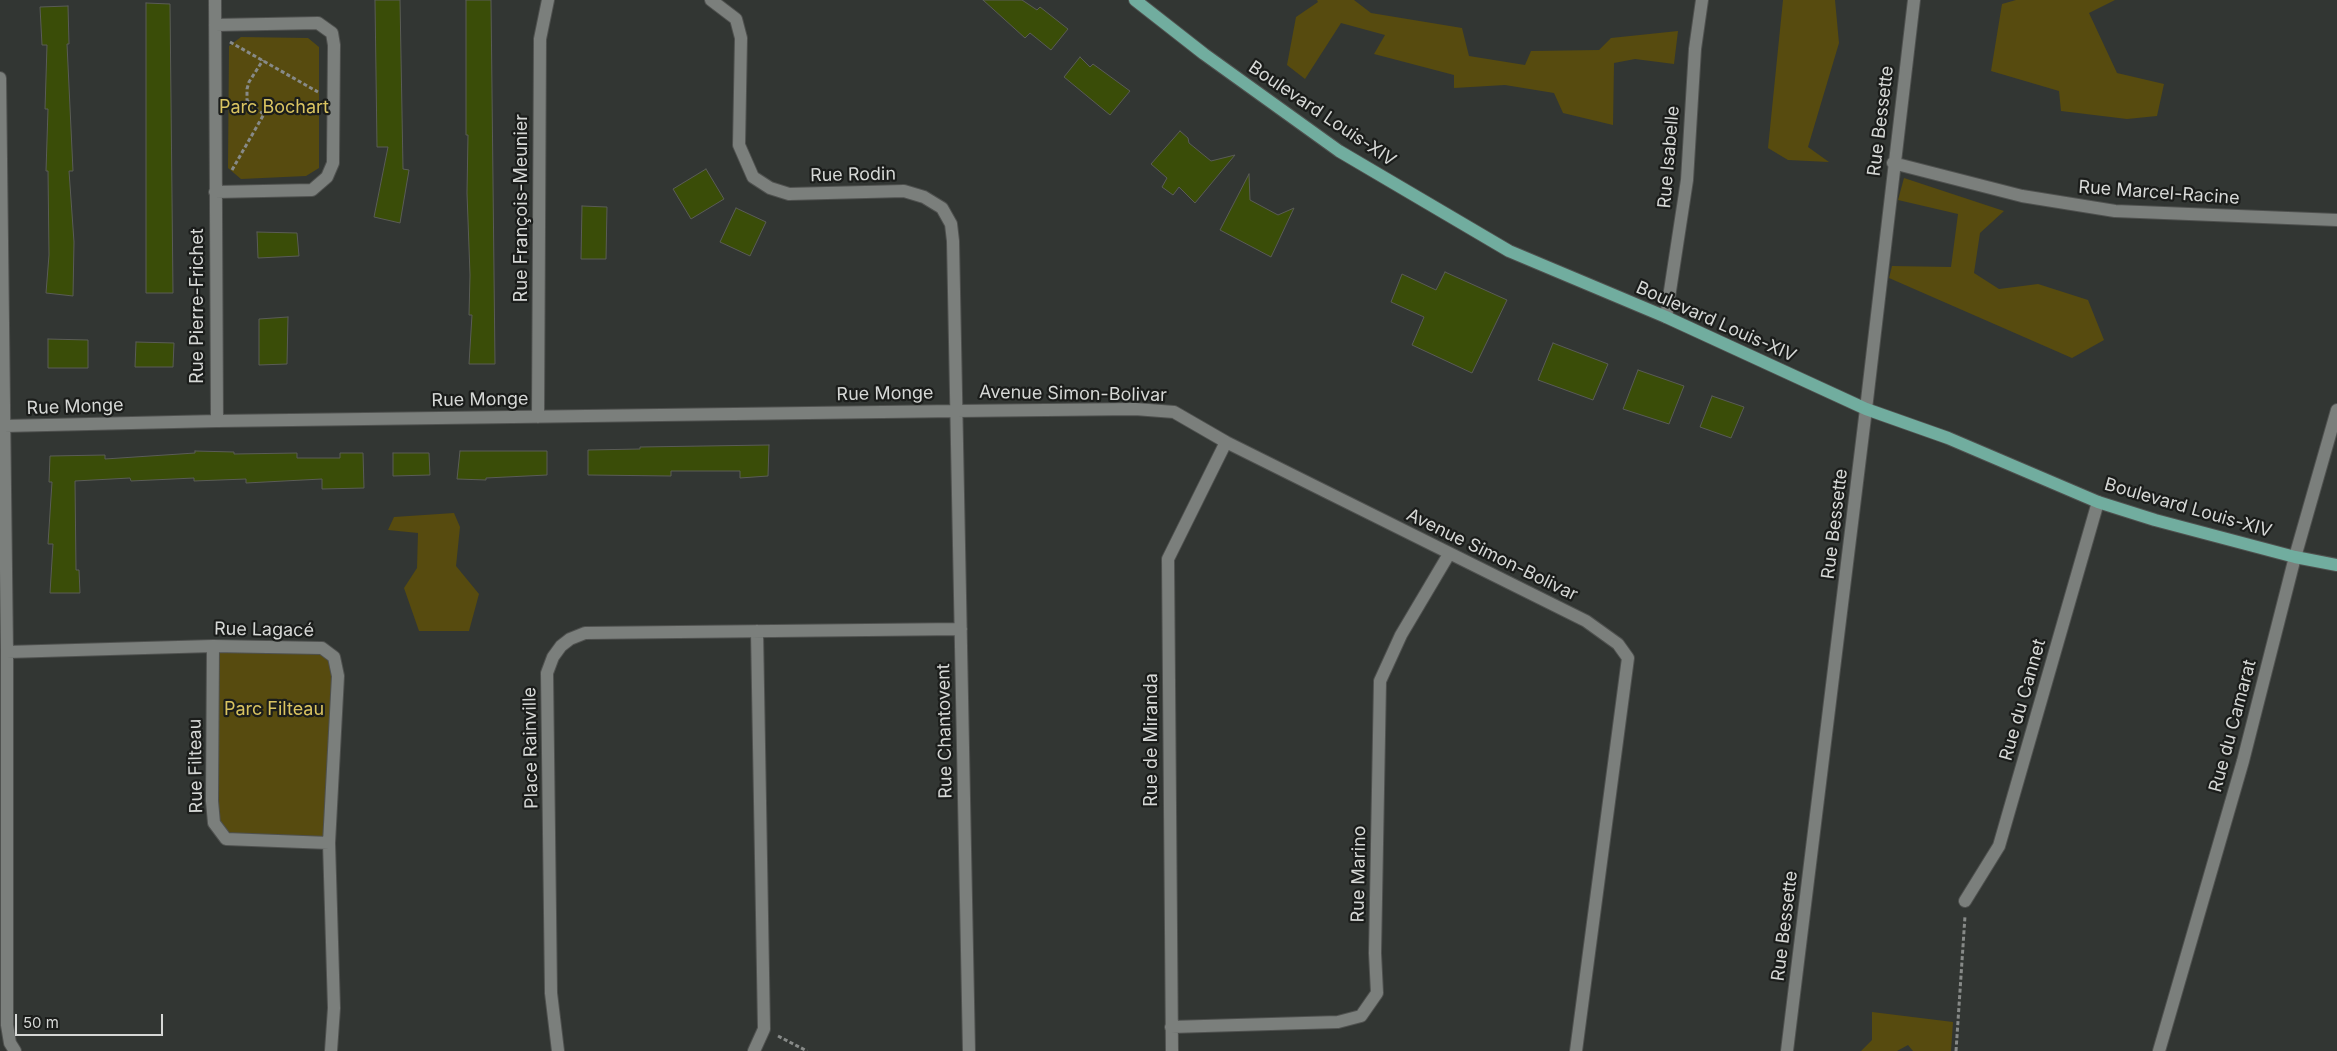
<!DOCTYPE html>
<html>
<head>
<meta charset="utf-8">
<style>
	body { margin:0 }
	#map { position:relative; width:2337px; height:1051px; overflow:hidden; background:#323633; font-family:Inter,sans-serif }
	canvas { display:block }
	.scale { position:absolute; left:15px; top:1014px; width:148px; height:22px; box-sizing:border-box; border:2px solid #d6d8d6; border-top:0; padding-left:6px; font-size:15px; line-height:18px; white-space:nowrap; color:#d6d8d6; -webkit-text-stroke:4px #1b1d1b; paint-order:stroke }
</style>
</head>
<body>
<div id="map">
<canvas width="2337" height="1051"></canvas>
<div class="scale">50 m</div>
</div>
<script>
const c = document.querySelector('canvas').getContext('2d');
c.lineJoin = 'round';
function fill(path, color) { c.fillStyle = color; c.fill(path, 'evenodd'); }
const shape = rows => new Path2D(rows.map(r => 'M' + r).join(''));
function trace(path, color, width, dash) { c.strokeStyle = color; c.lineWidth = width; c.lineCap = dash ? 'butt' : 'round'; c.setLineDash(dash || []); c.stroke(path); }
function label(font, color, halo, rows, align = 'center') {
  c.font = font + ' Inter,sans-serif'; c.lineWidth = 4.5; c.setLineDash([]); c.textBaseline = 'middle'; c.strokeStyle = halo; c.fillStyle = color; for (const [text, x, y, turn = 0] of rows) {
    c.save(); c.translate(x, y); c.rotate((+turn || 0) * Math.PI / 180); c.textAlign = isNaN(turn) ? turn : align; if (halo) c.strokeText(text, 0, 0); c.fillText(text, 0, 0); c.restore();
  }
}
fill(shape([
	[1317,0,1354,0,1371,13,1462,28,1469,56,1525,65,1531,51,1599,50,1611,38,1678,31,1674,64,1635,59,1614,63,1613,125,1563,113,1554,93,1505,85,1454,88,1454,75,1374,54,1385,35,1341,23,1305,79,1287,65,1296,17,1318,2],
	[1783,0,1835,0,1839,43,1808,147,1829,162,1788,160,1768,148],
	[2016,0,2115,0,2089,13,2117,73,2164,84,2157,116,2127,119,2061,111,2059,91,1991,71,2002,4],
	[241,37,308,38,319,47,319,168,306,176,241,179,228,168,229,46],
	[1904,178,2004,211,1980,233,1974,273,1999,289,2038,284,2088,300,2104,340,2072,358,1889,278,1892,266,1951,267,1958,214,1898,200],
	[454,513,460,527,456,566,479,594,469,631,419,631,404,588,417,568,418,533,388,530,394,517],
	[213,646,322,648,334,657,329,843,226,839,214,823],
	[1872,1012,1953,1022,1951,1051,1913,1051,1908,1045,1897,1051,1861,1051,1872,1040]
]), '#574b0f');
const building = shape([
	[375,0,400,0,403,169,409,170,400,223,374,217,388,147,377,147,375,0],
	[466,0,491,0,495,364,469,364,472,315,469,315,470,275,467,193,468,135,466,135,466,0],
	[983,0,1022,0,1037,10,1040,7,1068,29,1051,50,1030,33,1025,38,983,0],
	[146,3,170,4,173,293,146,293,146,3],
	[68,6,69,44,67,44,73,171,69,171,74,242,73,296,46,293,49,255,48,171,46,171,48,109,45,109,47,45,42,45,40,7,68,6],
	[1080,57,1090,67,1093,64,1130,91,1110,115,1064,77,1080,57],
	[1180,131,1188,138,1189,143,1211,161,1235,155,1195,203,1179,187,1173,195,1162,187,1167,178,1151,164,1180,131],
	[706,169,724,199,691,219,673,189,706,169],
	[1249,174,1250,200,1278,215,1294,208,1271,257,1220,230,1249,174],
	[582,206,607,207,606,259,581,259,582,206],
	[736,208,766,222,750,256,720,242,736,208],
	[257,232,297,233,299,256,258,258,257,232],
	[1445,272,1507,300,1472,373,1412,345,1424,317,1391,302,1402,274,1436,290,1445,272],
	[288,317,287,364,259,365,259,319,288,317],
	[48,339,88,340,88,368,48,368,48,339],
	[136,342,174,343,173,367,135,367,136,342],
	[1553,343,1608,364,1593,400,1538,380,1553,343],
	[1638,370,1684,386,1669,424,1623,409,1638,370],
	[1712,396,1744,407,1731,438,1700,427,1712,396],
	[769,445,768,476,740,478,740,471,671,471,671,476,588,475,588,450,640,449,640,447,769,445],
	[195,451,234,452,234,454,297,453,297,458,340,458,340,453,363,453,364,488,322,489,322,479,246,483,246,479,194,481,194,478,131,481,130,478,75,481,76,570,79,570,80,593,50,593,53,544,48,544,52,482,49,482,50,456,105,455,105,459,195,453,195,451],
	[460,451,547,451,547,475,486,478,486,480,457,479,460,451],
	[393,453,429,453,430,475,393,476,393,453]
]);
fill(building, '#3a4d08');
trace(building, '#5a5c57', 1);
const minor = shape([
	[215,0,217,421],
	[711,0,736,19,741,38,739,145,753,177,770,188,789,194,904,191,924,197,942,208,951,224,953,241,969,1051],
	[215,25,318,23,332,33,334,45,333,163,327,177,312,190,215,192],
	[0,78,7,652,7,1025,10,1043,15,1051],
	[1893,163,2022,196,2115,211,2337,220],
	[1666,317,1687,180,1695,49,1702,0],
	[538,417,540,39,548,0],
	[4,426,217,421,956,411,1135,409,1174,412,1226,442,1586,621,1618,644,1628,658,1576,1051],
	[213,646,212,801,214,823,226,839,329,843],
	[7,652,213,646,322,648,334,657,338,676,329,843,334,1008,331,1051],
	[1965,901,1999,846,2098,502],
	[1171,1027,1338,1022,1361,1016,1377,993,1375,953,1380,681,1401,635,1449,554],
	[558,1051,551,993,547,673,553,657,561,646,570,639,585,633,961,629],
	[754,1051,764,1029,757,631],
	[1172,1051,1168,559,1226,442],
	[1787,1051,1866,409,1914,0],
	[2159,1051,2243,761,2295,557,2337,410]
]);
const major = shape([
	[1135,0,1204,54,1339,151,1509,251,1666,317,1866,409,1948,438,2098,502,2155,520,2295,557,2337,565]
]);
trace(minor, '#4f514f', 14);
trace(major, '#4f514f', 14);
trace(shape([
	[230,42,318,92],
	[232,170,264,114,254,108,247,100,247,89,249,82,263,60],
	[778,1036,807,1051],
	[1956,1051,1965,916]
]), '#878a88', 3, [4, 2.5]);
trace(minor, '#7b7f7c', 12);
trace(major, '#71ad9f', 12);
label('18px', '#dac461', '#1b1d1b', [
	["Parc Bochart",274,108],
	["Parc Filteau",274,710]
]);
label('18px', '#d6d8d6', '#1b1d1b', [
	["Boulevard Louis-XIV",1322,114,34],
	["Rue Bessette",1881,121,-83],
	["Rue Isabelle",1669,157,-85],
	["Rue Rodin",853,175,-1],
	["Rue Marcel-Racine",2159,193,4],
	["Rue François-Meunier",522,208,-90],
	["Rue Pierre-Frichet",198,306,-90],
	["Boulevard Louis-XIV",1716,322,24],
	["Rue Monge",885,394,-1],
	["Avenue Simon-Bolivar",1073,394,1],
	["Rue Monge",480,400,-1],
	["Rue Monge",75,407,-2],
	["Boulevard Louis-XIV",2188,508,16],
	["Rue Bessette",1835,524,-83],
	["Avenue Simon-Bolivar",1492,555,26],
	["Rue Lagacé",264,630,1],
	["Rue du Cannet",2023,700,-74],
	["Rue du Camarat",2233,726,-75],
	["Rue Chantovent",945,731,-91],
	["Rue de Miranda",1152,740,-90],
	["Place Rainville",531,748,-91],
	["Rue Filteau",196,766,-91],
	["Rue Marino",1359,874,-89],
	["Rue Bessette",1785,926,-83]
]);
</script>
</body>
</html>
